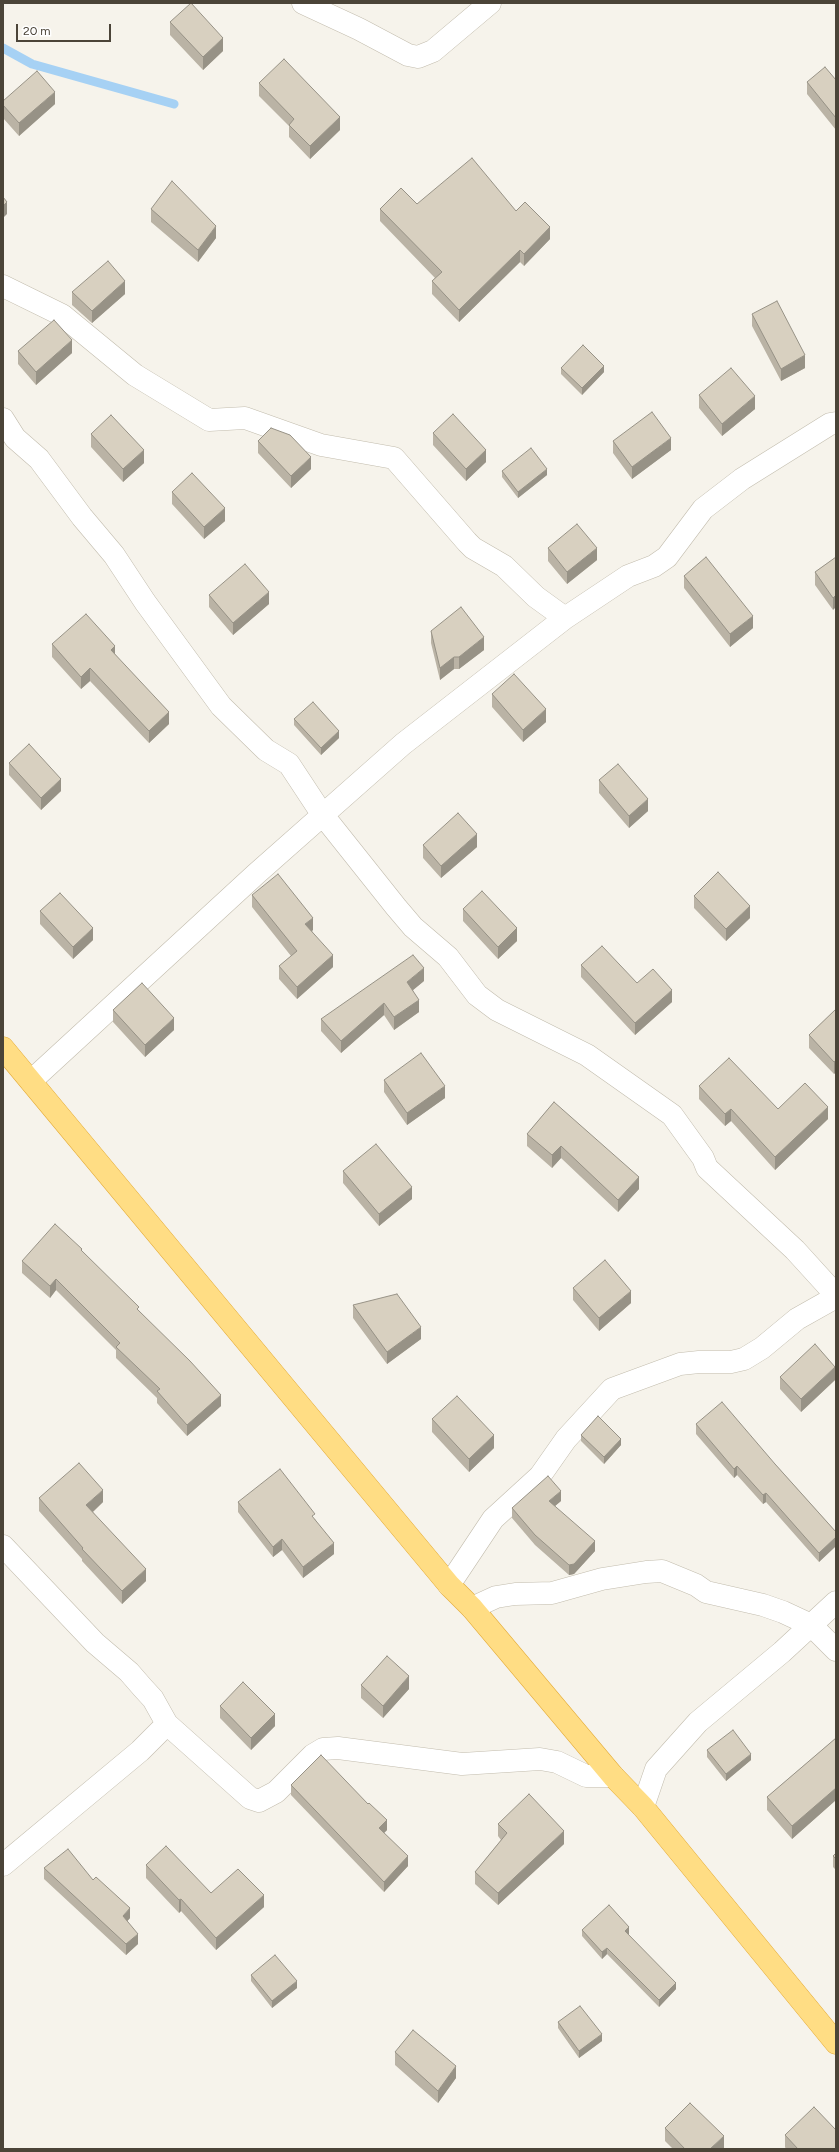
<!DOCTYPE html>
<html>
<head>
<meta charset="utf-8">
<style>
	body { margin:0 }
	#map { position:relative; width:839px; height:2152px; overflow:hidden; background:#f6f3eb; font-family:Figtree,sans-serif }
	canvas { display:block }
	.frame { position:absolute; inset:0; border:4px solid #4b4438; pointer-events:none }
	.scale { position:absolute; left:16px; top:24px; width:95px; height:18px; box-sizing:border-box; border:2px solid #4b4438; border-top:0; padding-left:5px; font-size:12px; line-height:14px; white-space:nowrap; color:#4b4438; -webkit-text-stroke:3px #fff; paint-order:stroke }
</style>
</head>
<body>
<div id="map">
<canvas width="839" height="2152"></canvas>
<div class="frame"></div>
<div class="scale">20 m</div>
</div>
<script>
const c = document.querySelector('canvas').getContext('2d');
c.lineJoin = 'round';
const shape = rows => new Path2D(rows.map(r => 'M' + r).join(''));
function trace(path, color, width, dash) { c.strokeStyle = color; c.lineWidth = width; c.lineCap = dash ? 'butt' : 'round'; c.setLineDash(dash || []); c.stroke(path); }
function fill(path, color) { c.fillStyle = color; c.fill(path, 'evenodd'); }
trace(shape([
	[3,48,32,64,174,104]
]), '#a6d1f4', 9);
const minor = shape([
	[303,3,359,29,408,55,418,57,433,51,490,3],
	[3,286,62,315,135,375,209,420,245,418,321,445,394,458,467,542,473,548,504,566,536,597,565,618],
	[3,419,15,438,39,459,82,517,114,555,145,602,221,706,266,750,289,764,322,814,396,907,413,927,448,957,477,995,497,1010,587,1055,672,1115,703,1158,707,1168,795,1250,836,1295],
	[31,1081,256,874,403,744,565,618,628,576,654,566,667,557,703,509,742,479,830,424,836,423],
	[3,1546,95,1643,129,1672,142,1687,153,1699,167,1724,140,1751,3,1865],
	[449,1585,493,1519,540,1476,566,1439,612,1389,680,1364,699,1362,731,1362,744,1359,762,1348,797,1319,836,1297],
	[472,1608,496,1597,515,1594,552,1593,602,1579,646,1572,662,1571,696,1585,706,1592,763,1605,783,1612,811,1625,836,1650],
	[167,1724,250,1798,259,1801,276,1792,313,1755,323,1749,338,1748,462,1764,540,1759,557,1762,586,1776,613,1776],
	[643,1807,656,1769,698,1722,782,1652,836,1602]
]);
const trunk = shape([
	[3,1048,449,1585,472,1608,613,1776,643,1807,836,2043]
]);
trace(minor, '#c2bcad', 23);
trace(trunk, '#e4ab37', 23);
trace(minor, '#fff', 22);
trace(trunk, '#ffdd84', 22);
fill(shape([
	[170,22,223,51,203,70,170,35],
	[836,80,836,130,807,94,807,82],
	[259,83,340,130,310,159,289,137,289,126,259,96],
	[3,101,55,104,19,136,3,118],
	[417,204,516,211,550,239,524,266,520,262,459,322,432,294,432,281,435,278,380,221,380,209],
	[151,209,216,238,198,262,151,222],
	[72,292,125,294,92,323,72,305],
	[752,314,805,368,781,381,752,326],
	[18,351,72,353,36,385,18,364],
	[561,368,604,372,582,395,561,374],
	[699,395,755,409,722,436,699,408],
	[433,433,486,462,466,481,433,445],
	[91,434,144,463,123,482,91,447],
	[258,441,311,469,291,488,258,453],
	[613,441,671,450,632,479,613,453],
	[502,471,547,475,518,498,502,477],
	[172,492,225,521,204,539,172,504],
	[548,548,597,560,567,584,548,561],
	[836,557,833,610,815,585,815,572],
	[684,576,753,628,730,647,684,588],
	[209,595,269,604,233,635,209,607],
	[431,631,484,650,459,669,454,669,440,680,431,643],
	[52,644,115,654,169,724,149,743,90,681,81,689,52,657],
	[492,694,546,722,523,742,492,707],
	[294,719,339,738,321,755,294,725],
	[9,763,61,791,41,810,9,775],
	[599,780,648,811,629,828,599,793],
	[423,845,477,847,441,878,423,858],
	[252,895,313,930,312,931,333,967,297,999,279,979,279,966,291,956,252,907],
	[694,896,750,918,726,941,694,908],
	[463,909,517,941,498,959,463,921],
	[40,911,93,940,73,959,40,924],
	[581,965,637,983,672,1002,635,1035,581,977],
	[424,981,413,990,419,1012,394,1030,384,1015,341,1053,321,1031,321,1019],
	[836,1009,836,1072,834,1074,809,1048,809,1035],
	[113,1010,174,1030,145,1057,113,1022],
	[384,1080,445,1098,407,1125,384,1092],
	[699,1086,778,1109,828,1119,775,1170,731,1121,725,1126,699,1099],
	[554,1102,639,1189,618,1212,561,1158,552,1168,527,1146,527,1134],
	[343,1171,412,1199,379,1226,343,1183],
	[82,1252,139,1311,221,1406,187,1436,157,1403,157,1398,116,1358,116,1350,56,1290,50,1298,22,1273,22,1261],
	[573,1288,631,1303,599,1331,573,1300],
	[353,1305,421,1339,387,1364,353,1318],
	[780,1377,835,1380,801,1412,780,1389],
	[432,1419,494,1448,469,1472,432,1432],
	[696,1424,775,1464,836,1532,836,1546,819,1562,766,1502,763,1504,737,1475,734,1478,696,1434],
	[581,1435,621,1445,604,1464,581,1441],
	[39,1498,103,1502,93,1512,146,1581,122,1604,82,1561,82,1559,39,1511],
	[561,1501,555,1506,595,1551,574,1574,569,1575,535,1545,512,1518,512,1508],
	[238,1502,315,1519,334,1554,303,1578,282,1550,273,1557,238,1512],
	[361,1685,409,1689,383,1718,361,1698],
	[220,1706,275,1726,251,1750,220,1718],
	[836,1738,836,1800,792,1839,767,1810,767,1797],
	[707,1750,751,1760,726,1781,707,1757],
	[291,1785,368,1804,387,1830,384,1833,408,1866,384,1892,291,1795],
	[498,1824,564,1844,498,1905,475,1884,475,1872,501,1840,498,1836],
	[836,1853,836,1870,833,1867,833,1856],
	[146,1865,211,1893,264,1907,216,1950,181,1911,179,1913,146,1878],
	[44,1868,93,1880,130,1918,127,1921,138,1944,126,1955,44,1879],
	[582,1930,629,1934,628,1935,676,1989,659,2007,607,1954,602,1959,582,1936],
	[251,1975,297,1988,272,2008,251,1981],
	[558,2022,602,2041,579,2058,558,2028],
	[395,2052,456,2078,438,2103,395,2065],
	[665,2128,724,2148,723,2149,673,2149,665,2141],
	[785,2135,836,2149,786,2149,785,2147]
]), '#bab3a5');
fill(shape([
	[223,38,223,51,203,70,203,57],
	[55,92,55,104,19,136,19,123],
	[340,117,340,130,310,159,310,146],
	[7,202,7,214,3,218,3,206],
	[216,226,216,238,198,262,198,250],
	[550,227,550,239,524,266,524,254],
	[520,250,520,262,459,322,459,310],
	[125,281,125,294,92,323,92,311],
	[72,340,72,353,36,385,36,372],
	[805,355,805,368,781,381,781,369],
	[604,366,604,372,582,395,582,388],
	[755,396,755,409,722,436,722,424],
	[671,438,671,450,632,479,632,467],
	[144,450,144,463,123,482,123,469],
	[486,450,486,462,466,481,466,469],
	[311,457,311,469,291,488,291,476],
	[547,469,547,475,518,498,518,492],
	[225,508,225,521,204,539,204,527],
	[597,548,597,560,567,584,567,572],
	[269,592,269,604,233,635,233,623],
	[836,595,836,607,833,610,833,598],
	[753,616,753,628,730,647,730,634],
	[484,637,484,650,459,669,459,657],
	[115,646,115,659,111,650],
	[454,657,454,669,440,680,440,668],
	[90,668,90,681,81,689,81,677],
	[546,709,546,722,523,742,523,730],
	[169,712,169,724,149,743,149,731],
	[339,731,339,738,321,755,321,748],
	[61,779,61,791,41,810,41,798],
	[648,799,648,811,629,828,629,816],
	[477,834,477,847,441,878,441,866],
	[750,906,750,918,726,941,726,929],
	[313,918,313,930,305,936,305,924],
	[93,928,93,940,73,959,73,947],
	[517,928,517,941,498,959,498,947],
	[333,955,333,967,297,999,297,987],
	[424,968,424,981,407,995,407,982],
	[672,990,672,1002,635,1035,635,1023],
	[419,1000,419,1012,394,1030,394,1017],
	[384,1003,384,1015,341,1053,341,1041],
	[174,1018,174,1030,145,1057,145,1045],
	[836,1060,836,1072,834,1074,834,1062],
	[445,1086,445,1098,407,1125,407,1113],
	[828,1107,828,1119,775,1170,775,1157],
	[731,1109,731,1121,725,1126,725,1114],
	[561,1146,561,1158,552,1168,552,1155],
	[639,1177,639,1189,618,1212,618,1200],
	[412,1187,412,1199,379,1226,379,1214],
	[56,1279,56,1290,50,1298,50,1286],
	[631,1291,631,1303,599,1331,599,1318],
	[421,1327,421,1339,387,1364,387,1352],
	[835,1367,835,1380,801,1412,801,1399],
	[221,1395,221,1406,187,1436,187,1425],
	[494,1435,494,1448,469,1472,469,1459],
	[621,1439,621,1445,604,1464,604,1457],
	[737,1466,737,1475,734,1478,734,1469],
	[103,1490,103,1502,86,1518,86,1505],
	[561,1491,561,1501,549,1511,549,1501],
	[766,1493,766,1502,763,1504,763,1495],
	[836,1537,836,1546,819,1562,819,1553],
	[282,1539,282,1550,273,1557,273,1547],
	[595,1541,595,1551,574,1574,569,1575,569,1565],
	[334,1543,334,1554,303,1578,303,1567],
	[146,1569,146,1581,122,1604,122,1591],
	[409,1676,409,1689,383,1718,383,1706],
	[275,1714,275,1726,251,1750,251,1738],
	[751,1754,751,1760,726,1781,726,1774],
	[836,1788,836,1800,792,1839,792,1826],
	[387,1820,387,1830,379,1838,379,1828],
	[564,1831,564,1844,498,1905,498,1893],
	[408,1856,408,1866,384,1892,384,1882],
	[264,1895,264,1907,216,1950,216,1938],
	[181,1899,181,1911,179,1913,179,1900],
	[130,1908,130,1918,123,1926,123,1916],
	[629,1927,629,1934,625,1938,625,1931],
	[138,1934,138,1944,126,1955,126,1944],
	[607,1948,607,1954,602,1959,602,1952],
	[297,1981,297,1988,272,2008,272,2001],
	[676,1983,676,1989,659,2007,659,2000],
	[602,2034,602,2041,579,2058,579,2051],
	[456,2066,456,2078,438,2103,438,2091],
	[724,2136,724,2148,723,2149,710,2149]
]), '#979286');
const building = shape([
	[191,3,223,38,203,57,170,22,191,3],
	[284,59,340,117,310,146,289,125,294,119,259,83,284,59],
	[825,67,836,80,836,118,807,82,825,67],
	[37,71,55,92,19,123,3,105,3,101,37,71],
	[472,158,516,211,525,202,550,227,524,254,520,250,459,310,432,281,442,272,380,209,401,188,417,204,472,158],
	[172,181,216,226,198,250,151,209,172,181],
	[3,197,7,202,3,206,3,197],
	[108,261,125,281,92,311,72,292,108,261],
	[777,301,805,355,781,369,752,314,777,301],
	[54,320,72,340,36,372,18,351,54,320],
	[583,345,604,366,582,388,561,368,583,345],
	[731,368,755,396,722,424,699,395,731,368],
	[652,412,671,438,632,467,613,441,652,412],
	[453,414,486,450,466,469,433,433,453,414],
	[111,415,144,450,123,469,91,434,111,415],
	[271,428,290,435,311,457,291,476,258,441,271,428],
	[531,448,547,469,518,492,502,471,531,448],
	[192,473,225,508,204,527,172,492,192,473],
	[577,524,597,548,567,572,548,548,577,524],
	[706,557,753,616,730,634,684,576,706,557],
	[836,557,836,595,833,598,815,572,836,557],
	[245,564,269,592,233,623,209,595,245,564],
	[461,607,484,637,459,657,454,657,440,668,431,631,461,607],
	[86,614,115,646,111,650,169,712,149,731,90,668,81,677,52,644,86,614],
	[514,674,546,709,523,730,492,694,514,674],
	[313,702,339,731,321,748,294,719,313,702],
	[29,744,61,779,41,798,9,763,29,744],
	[618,764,648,799,629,816,599,780,618,764],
	[458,813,477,834,441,866,423,845,458,813],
	[718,872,750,906,726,929,694,896,718,872],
	[278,874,313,918,305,924,333,955,297,987,279,966,297,951,252,895,278,874],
	[482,891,517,928,498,947,463,909,482,891],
	[60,893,93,928,73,947,40,911,60,893],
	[602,946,637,983,653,969,672,990,635,1023,581,965,602,946],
	[413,955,424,968,407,982,419,1000,394,1017,384,1003,341,1041,321,1019,413,955],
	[142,983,174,1018,145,1045,113,1010,142,983],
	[836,1009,836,1060,834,1062,809,1035,836,1009],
	[421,1053,445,1086,407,1113,384,1080,421,1053],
	[729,1058,778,1109,805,1083,828,1107,775,1157,731,1109,725,1114,699,1086,729,1058],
	[554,1102,639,1177,618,1200,561,1146,552,1155,527,1134,554,1102],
	[376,1144,412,1187,379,1214,343,1171,376,1144],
	[55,1224,82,1249,81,1250,139,1307,137,1309,190,1361,221,1395,187,1425,157,1391,160,1389,116,1347,120,1343,56,1279,50,1286,22,1261,55,1224],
	[605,1260,631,1291,599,1318,573,1288,605,1260],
	[397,1294,421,1327,387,1352,353,1305,397,1294],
	[815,1344,835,1367,801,1399,780,1377,815,1344],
	[457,1396,494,1435,469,1459,432,1419,457,1396],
	[722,1402,775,1464,836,1532,836,1537,819,1553,766,1493,763,1495,737,1466,734,1469,696,1424,722,1402],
	[598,1416,621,1439,604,1457,581,1435,598,1416],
	[79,1463,103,1490,86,1505,146,1569,122,1591,82,1549,83,1548,39,1498,79,1463],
	[280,1469,315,1514,312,1516,334,1543,303,1567,282,1539,273,1547,238,1502,280,1469],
	[548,1476,561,1491,549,1501,595,1541,574,1564,569,1565,535,1535,512,1508,548,1476],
	[387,1656,409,1676,383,1706,361,1685,387,1656],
	[243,1682,275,1714,251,1738,220,1706,243,1682],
	[733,1730,751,1754,726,1774,707,1750,733,1730],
	[836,1738,836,1788,792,1826,767,1797,836,1738],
	[321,1755,368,1804,369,1803,387,1820,379,1828,408,1856,384,1882,291,1785,321,1755],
	[529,1794,564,1831,498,1893,475,1872,507,1833,498,1824,529,1794],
	[166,1846,211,1893,238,1869,264,1895,216,1938,181,1899,179,1900,146,1865,166,1846],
	[68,1849,93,1880,96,1877,130,1908,123,1916,138,1934,126,1944,44,1868,68,1849],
	[836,1853,836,1859,833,1856,836,1853],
	[609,1905,629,1927,625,1931,676,1983,659,2000,607,1948,602,1952,582,1930,609,1905],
	[275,1955,297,1981,272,2001,251,1975,275,1955],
	[580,2006,602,2034,579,2051,558,2022,580,2006],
	[413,2030,456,2066,438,2091,395,2052,413,2030],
	[690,2103,724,2136,710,2149,685,2149,665,2128,690,2103],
	[814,2107,836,2130,836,2149,798,2149,785,2135,814,2107]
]);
fill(building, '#d8d0c0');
trace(building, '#979286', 1);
</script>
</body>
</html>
